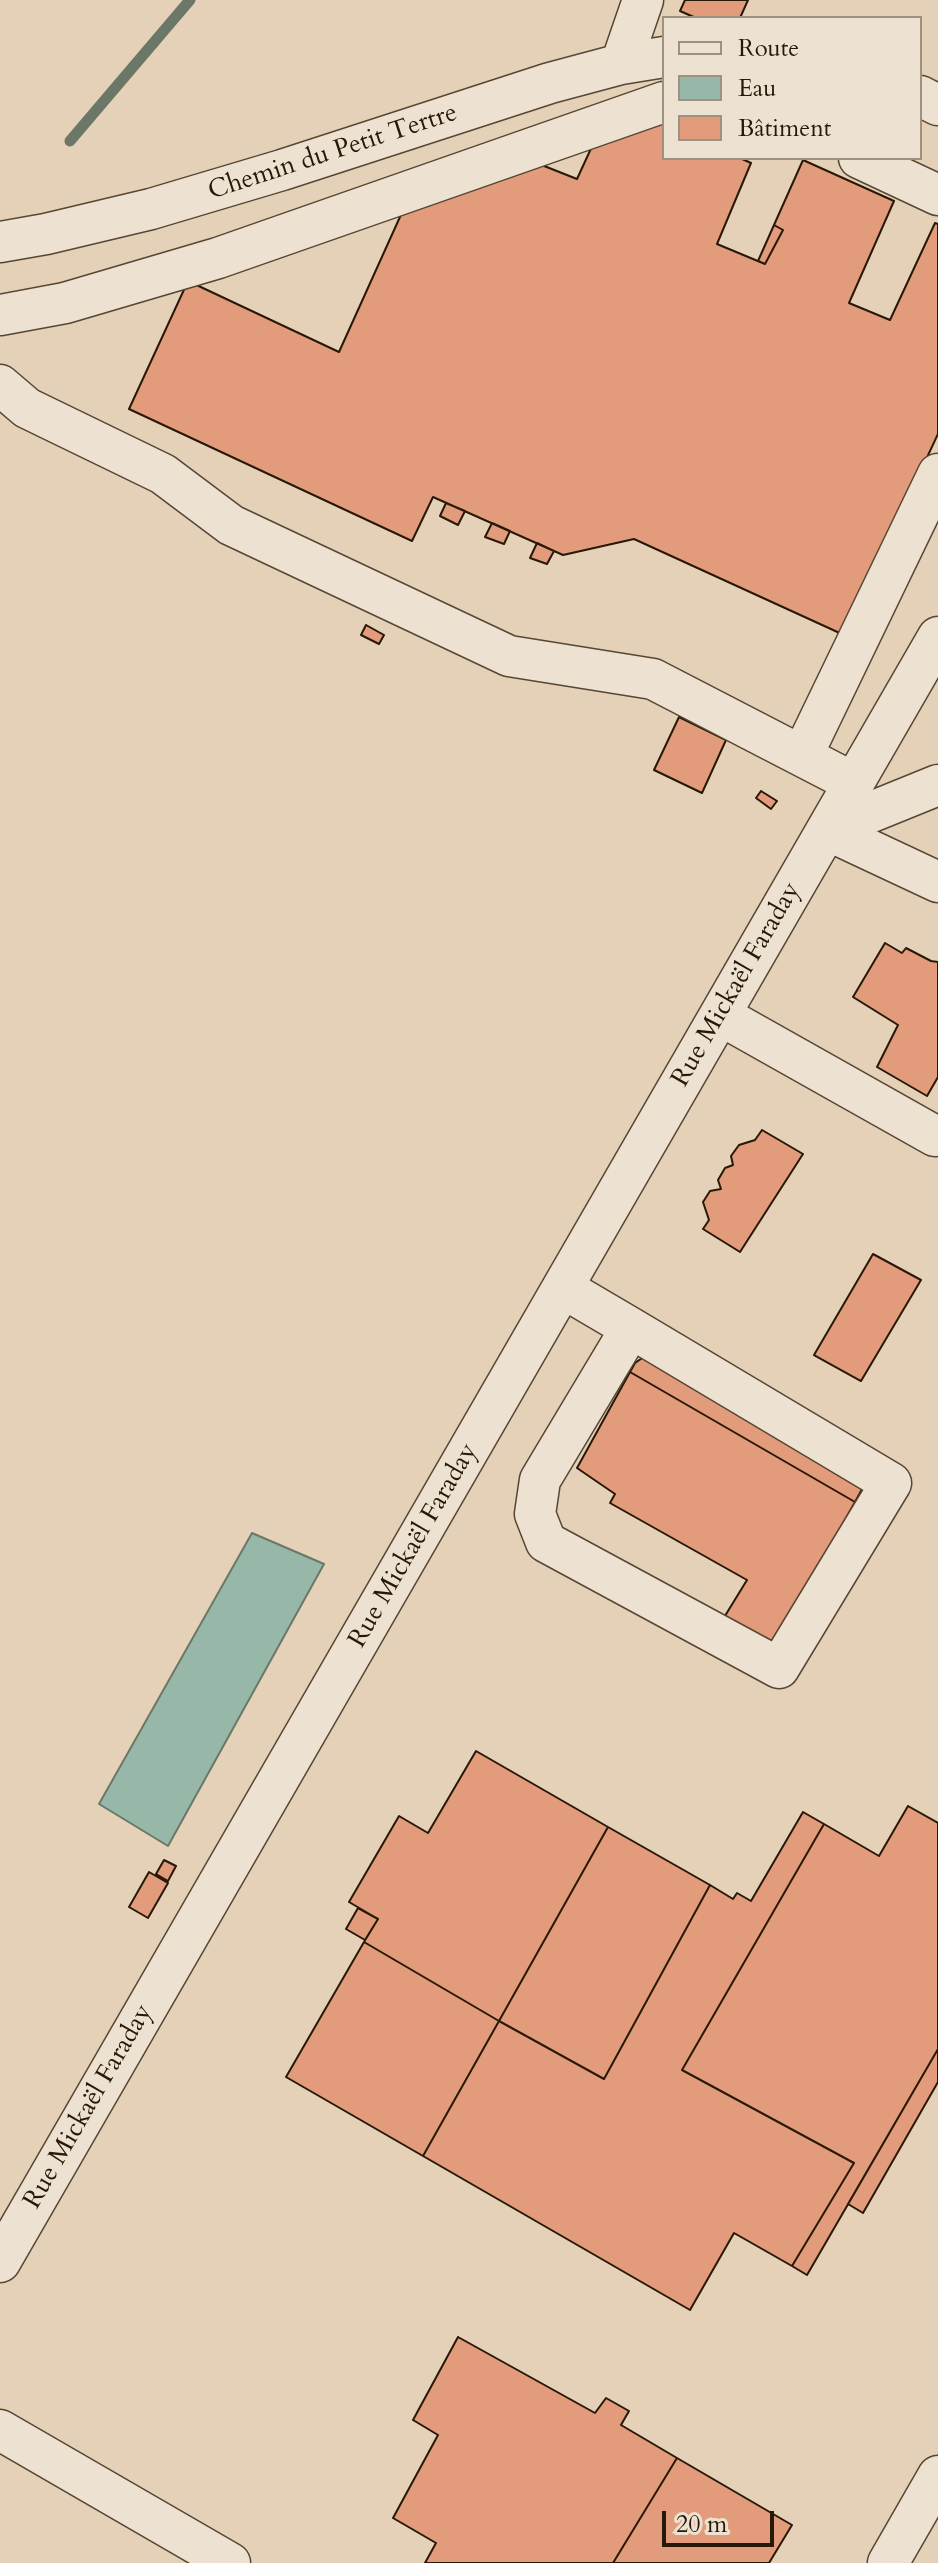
<!DOCTYPE html>
<html>
<head>
<meta charset="utf-8">
<style>
	body { margin:0 }
	#map { position:relative; width:938px; height:2563px; overflow:hidden; background:#e4d1b8; font-family:Cardo,serif }
	canvas { display:block }
	.legend { position:absolute; left:662px; top:16px; width:260px; height:144px; box-sizing:border-box; background:#ede1d1; border:2px solid #9e9180; margin:0; padding:10px 14px; list-style:none; font-size:24px; color:#281807 }
	.legend li { display:flex; align-items:center; gap:16px; height:40px }
	.legend b { width:40px; border:2px solid #9e9180 }
	.scale { position:absolute; left:662px; top:2511px; width:112px; height:36px; box-sizing:border-box; border:4px solid #281807; border-top:0; padding-left:10px; font-size:24px; line-height:28px; white-space:nowrap; color:#281807; -webkit-text-stroke:6px #ede1d1; paint-order:stroke }
</style>
</head>
<body>
<div id="map">
<canvas width="938" height="2563"></canvas>
<ul class="legend">
<li><b style="height:10px;background:#ede1d1"></b>Route</li>
<li><b style="height:22px;background:#97b8a8"></b>Eau</li>
<li><b style="height:22px;background:#e29b7b"></b>Bâtiment</li>
</ul>
<div class="scale">20 m</div>
</div>
<script>
const c = document.querySelector('canvas').getContext('2d');
c.lineJoin = 'round';
function fill(path, color) { c.fillStyle = color; c.fill(path, 'evenodd'); }
const shape = rows => new Path2D(rows.map(r => 'M' + r).join(''));
function trace(path, color, width, dash) { c.strokeStyle = color; c.lineWidth = width; c.lineCap = dash ? 'butt' : 'round'; c.setLineDash(dash || []); c.stroke(path); }
function label(font, color, halo, rows, align = 'center') {
  c.font = font + ' Cardo,serif'; c.lineWidth = 6; c.setLineDash([]); c.textBaseline = 'middle'; c.strokeStyle = halo; c.fillStyle = color; for (const [text, x, y, turn = 0] of rows) {
    c.save(); c.translate(x, y); c.rotate((+turn || 0) * Math.PI / 180); c.textAlign = isNaN(turn) ? turn : align; if (halo) c.strokeText(text, 0, 0); c.fillText(text, 0, 0); c.restore();
  }
}
const water = shape([
	[252,1533,324,1564,168,1846,99,1804,252,1533]
]);
fill(water, '#97b8a8');
trace(water, '#6b7868', 2);
trace(shape([
	[70,141,190,0]
]), '#6b7868', 11);
const building = shape([
	[685,0,748,0,740,18,696,18,680,11,685,0],
	[664,122,664,158,740,158,751,163,717,244,765,264,783,230,774,225,803,160,894,201,849,303,890,320,935,223,938,224,938,434,844,635,634,539,563,555,433,497,412,541,129,409,188,281,339,352,404,208,529,160,577,179,594,142,664,122],
	[774,225,783,230,765,264,758,261,774,225],
	[446,503,465,511,458,525,440,516,446,503],
	[492,523,510,531,504,544,485,537,492,523],
	[537,543,554,551,547,564,530,558,537,543],
	[366,625,384,635,379,644,361,635,366,625],
	[679,717,726,740,702,793,654,770,679,717],
	[761,791,777,801,771,809,756,798,761,791],
	[885,943,902,953,906,948,931,961,938,962,938,1077,927,1096,877,1067,898,1025,853,997,885,943],
	[762,1130,803,1154,740,1252,703,1229,709,1220,703,1202,710,1191,721,1189,718,1180,725,1168,733,1165,731,1156,739,1145,755,1140,762,1130],
	[873,1254,921,1280,861,1381,814,1355,873,1254],
	[645,1356,867,1480,855,1502,630,1372,635,1363,645,1356],
	[630,1372,855,1502,771,1653,720,1624,747,1580,610,1503,615,1494,577,1468,630,1372],
	[476,1751,608,1827,499,2021,364,1942,378,1919,349,1902,399,1816,428,1833,476,1751],
	[908,1806,938,1823,938,2049,807,2275,792,2266,854,2163,682,2070,824,1824,879,1856,908,1806],
	[803,1812,824,1824,682,2070,854,2163,792,2266,734,2233,690,2310,423,2156,499,2021,604,2079,710,1885,733,1899,737,1893,751,1901,803,1812],
	[608,1827,710,1885,604,2079,499,2021,608,1827],
	[164,1860,176,1866,168,1881,156,1874,164,1860],
	[149,1872,168,1883,148,1918,129,1907,149,1872],
	[358,1908,378,1919,365,1940,346,1929,358,1908],
	[364,1942,499,2021,423,2156,286,2077,364,1942],
	[938,2049,938,2082,863,2213,848,2204,938,2049],
	[458,2337,595,2413,606,2398,629,2411,621,2425,677,2458,613,2563,425,2563,436,2543,393,2518,438,2435,413,2420,458,2337],
	[677,2458,792,2525,769,2563,613,2563,677,2458]
]);
fill(building, '#e29b7b');
trace(building, '#281807', 2);
const minor = shape([
	[621,64,643,0],
	[920,96,938,105],
	[859,158,938,195],
	[0,242,46,234,151,209,282,170,550,83,621,64,664,57],
	[0,315,65,303,218,258,664,102],
	[0,385,27,408,163,474,231,525,509,656,653,679,854,783],
	[802,756,938,474],
	[827,830,938,882],
	[827,830,938,785],
	[720,1015,935,1136],
	[563,1288,631,1328,891,1483,779,1668,546,1542,535,1514,540,1480,631,1328],
	[0,2262,938,637],
	[0,2430,230,2563],
	[888,2563,938,2476]
]);
trace(minor, '#574633', 43);
trace(minor, '#ede1d1', 40);
label('26px', '#281807', '#ede1d1', [
	["Chemin du Petit Tertre",333,153,-18],
	["Rue Mickaël Faraday",737,985,-60],
	["Rue Mickaël Faraday",414,1546,-60],
	["Rue Mickaël Faraday",89,2107,-60]
]);
</script>
</body>
</html>
